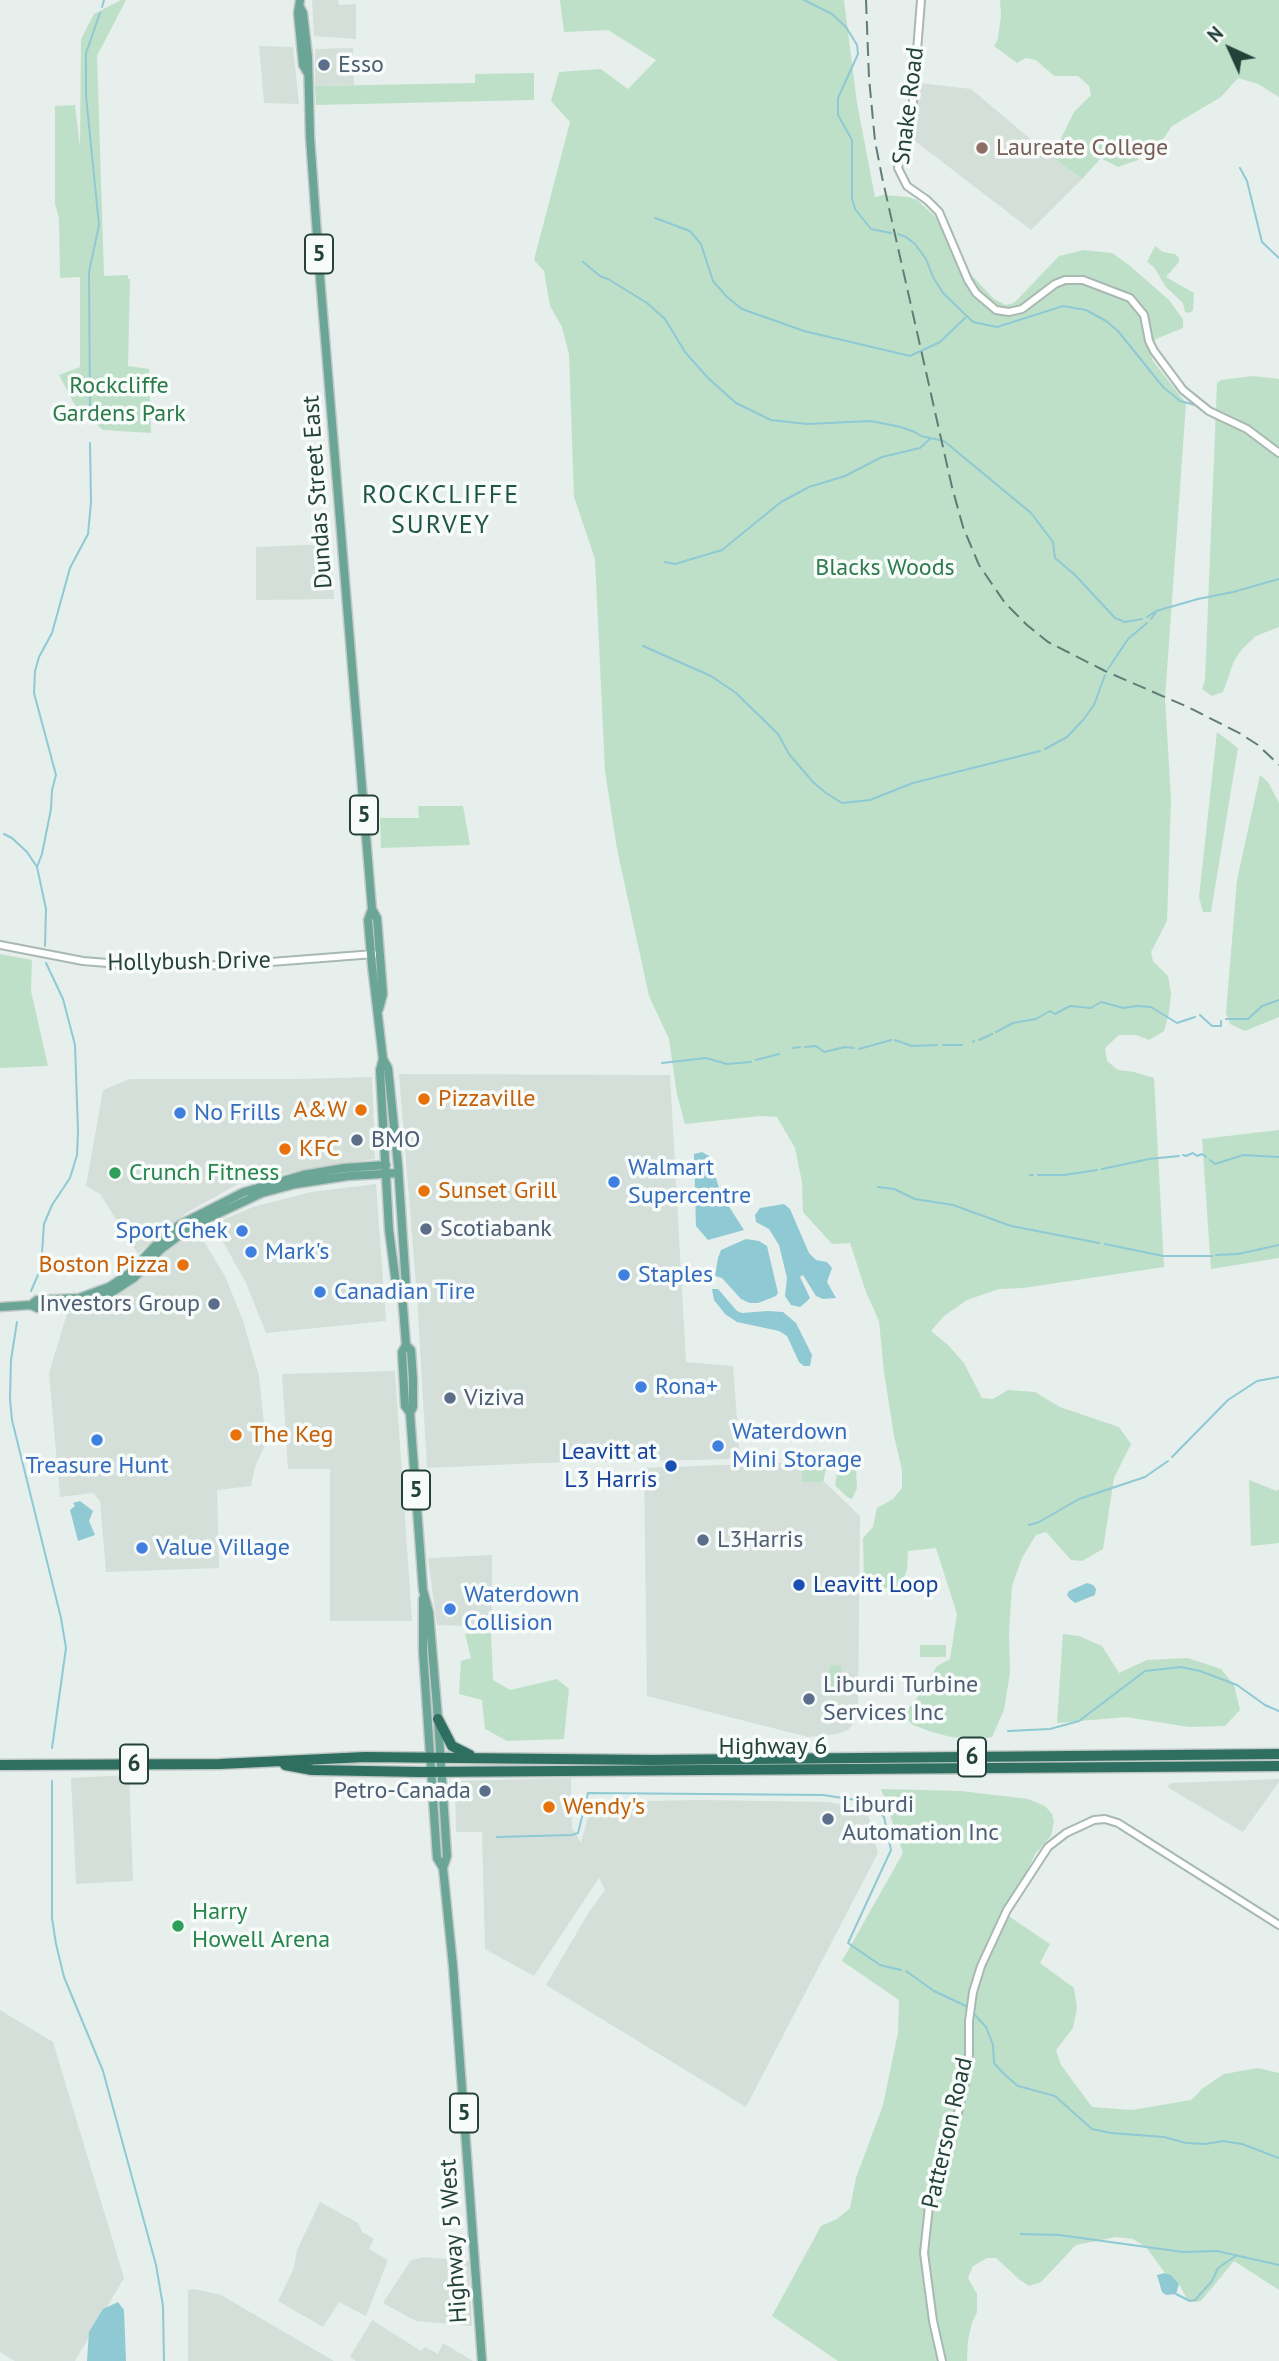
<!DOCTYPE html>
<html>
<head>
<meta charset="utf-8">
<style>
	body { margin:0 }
	#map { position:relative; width:1279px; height:2361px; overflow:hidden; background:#e6efeb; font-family:"PT Sans",sans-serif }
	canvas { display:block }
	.north { position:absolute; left:1195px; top:14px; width:70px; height:70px; -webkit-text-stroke:5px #f7fbf9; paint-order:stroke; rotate:315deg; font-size:19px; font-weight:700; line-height:28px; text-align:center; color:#24423a }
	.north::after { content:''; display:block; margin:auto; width:24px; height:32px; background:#24423a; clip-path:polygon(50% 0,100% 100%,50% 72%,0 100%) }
</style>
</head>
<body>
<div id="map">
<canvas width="1279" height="2361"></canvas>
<div class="north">N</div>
</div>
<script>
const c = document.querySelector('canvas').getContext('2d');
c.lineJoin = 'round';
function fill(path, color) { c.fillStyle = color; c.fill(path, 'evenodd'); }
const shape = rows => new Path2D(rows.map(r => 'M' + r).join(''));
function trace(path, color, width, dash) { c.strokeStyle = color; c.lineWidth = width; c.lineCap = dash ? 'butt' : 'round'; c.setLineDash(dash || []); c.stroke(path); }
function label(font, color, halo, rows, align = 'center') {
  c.font = font + ' "PT Sans",sans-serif'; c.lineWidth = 7; c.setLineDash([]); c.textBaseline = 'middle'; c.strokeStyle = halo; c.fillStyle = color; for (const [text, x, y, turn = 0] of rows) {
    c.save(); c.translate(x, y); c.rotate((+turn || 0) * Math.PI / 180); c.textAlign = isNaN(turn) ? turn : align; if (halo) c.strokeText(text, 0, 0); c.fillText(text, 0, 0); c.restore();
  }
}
fill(shape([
	[312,0,338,0,339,5,356,4,356,39,314,36],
	[259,46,293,47,299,104,264,103],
	[353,48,354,85,315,86,315,49],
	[919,83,971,89,1052,157,1082,179,1031,230,911,138],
	[331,544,334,599,256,600,256,547],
	[399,1074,670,1075,686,1362,733,1366,740,1459,538,1463,427,1468,417,1297],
	[372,1077,375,1159,298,1171,240,1183,186,1213,138,1254,100,1194,86,1186,103,1090,130,1079,297,1079],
	[376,1184,386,1321,266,1333,246,1283,213,1224,253,1207,311,1192],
	[190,1232,200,1235,225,1276,243,1321,259,1376,266,1443,255,1467,251,1486,217,1490,219,1568,106,1572,100,1501,93,1493,60,1497,49,1373,67,1314,114,1296,133,1282,179,1238],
	[395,1371,412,1621,330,1621,330,1469,288,1469,282,1374],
	[804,1462,860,1516,858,1710,855,1722,848,1730,837,1734,808,1737,647,1696,644,1468],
	[492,1555,492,1627,437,1625,428,1558],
	[129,1775,133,1881,76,1884,71,1778],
	[571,1778,572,1828,581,1843,592,1802,701,1800,829,1802,867,1810,878,1853,746,2107,546,1985,589,1912,605,1890,599,1878,534,1976,485,1949,482,1832,456,1832,455,1781],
	[1279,1779,1279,1782,1243,1832,1167,1787,1171,1783],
	[0,2010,53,2042,124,2278,75,2361,15,2361,0,2352],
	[320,2202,358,2223,362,2232,374,2239,369,2249,388,2260,366,2316,339,2302,323,2327,278,2301,294,2268,297,2250],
	[424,2257,469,2261,472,2326,416,2321,383,2303,411,2260],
	[194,2289,221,2295,334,2361,188,2361,188,2290],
	[372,2320,421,2351,425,2347,438,2354,443,2343,473,2361,356,2361,350,2357]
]), '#d4dfda');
fill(shape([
	[121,0,126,0,97,56,104,276,128,275,128,279,130,279,128,366,149,369,151,433,103,430,86,416,80,415,59,375,80,367,80,277,60,278,59,218,55,204,55,106,75,105,80,147,81,39,94,14],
	[560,0,844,0,857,103,875,197,883,195,908,197,917,200,942,223,961,264,994,299,1006,305,1014,303,1059,256,1084,250,1112,253,1129,265,1169,300,1183,319,1183,328,1156,339,1149,349,1153,361,1186,403,1165,699,1171,800,1167,921,1151,952,1153,961,1168,976,1171,993,1169,1013,1164,1031,1149,1040,1136,1035,1119,1035,1105,1048,1107,1061,1118,1070,1134,1072,1154,1078,1164,1267,1023,1288,999,1289,967,1300,944,1316,931,1331,948,1345,964,1363,982,1398,993,1399,1008,1390,1035,1392,1060,1407,1119,1427,1131,1444,1114,1478,1103,1549,1082,1561,1071,1560,1046,1532,1036,1535,1022,1558,1012,1586,1009,1631,1010,1673,1004,1710,992,1737,982,1739,951,1737,932,1732,913,1725,902,1714,913,1704,937,1666,950,1659,957,1614,936,1548,908,1551,907,1570,899,1589,864,1587,863,1538,873,1527,877,1508,893,1499,902,1488,902,1470,894,1436,884,1372,879,1321,866,1292,850,1243,832,1244,803,1212,802,1182,795,1148,777,1117,760,1116,685,1124,677,1095,669,1039,649,996,617,849,605,771,595,559,574,497,569,354,562,327,550,306,544,271,534,260,570,122,551,101,559,72,601,69,628,89,656,60,608,30,564,32],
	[1000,0,1279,0,1279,97,1258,84,1238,78,1221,97,1172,126,1150,158,1144,153,1138,160,1118,167,1101,158,1082,179,1052,157,1074,112,1091,95,1089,86,1078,76,1054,76,1036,60,1026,58,1017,63,994,46,998,39,1001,15],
	[534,73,534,100,316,105,315,86,475,83,475,74],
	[1155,246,1163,252,1175,254,1179,258,1179,262,1166,277,1194,293,1193,310,1190,313,1185,312,1183,303,1165,286,1154,267,1147,262],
	[1253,376,1279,379,1279,627,1256,636,1242,649,1234,661,1223,692,1212,696,1202,689,1205,680,1217,383,1221,380],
	[1217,732,1238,748,1211,912,1203,912,1199,897],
	[1260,775,1268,782,1279,803,1279,1017,1245,1031,1230,1024,1226,1013,1237,880],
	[418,806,463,806,470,845,381,848,380,818,419,818],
	[0,954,32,960,31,991,48,1066,0,1068],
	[1279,1130,1279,1258,1211,1269,1202,1139],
	[802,1463,827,1464,823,1482,802,1482],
	[844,1466,851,1466,856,1470,857,1488,852,1499,847,1497,835,1485,837,1474],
	[1249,1480,1277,1491,1279,1489,1279,1543,1251,1546],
	[491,1633,493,1680,510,1690,557,1679,569,1689,564,1739,507,1741,485,1729,482,1700,459,1694,461,1661,471,1658,465,1634],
	[1063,1634,1079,1636,1102,1646,1119,1673,1147,1660,1188,1658,1221,1669,1234,1685,1240,1710,1225,1726,1189,1727,1126,1717,1057,1723],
	[920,1645,946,1645,946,1657,920,1657],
	[830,1665,842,1666,840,1692,827,1691],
	[881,1789,961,1791,1028,1799,1045,1806,1052,1814,1054,1821,1051,1836,1035,1854,1007,1915,1050,1944,1040,1963,1074,1988,1077,2008,1073,2028,1056,2050,1061,2065,1092,2107,1132,2110,1191,2100,1203,2088,1224,2074,1258,2068,1279,2073,1279,2290,1234,2261,1201,2301,1194,2302,1187,2299,1179,2284,1171,2275,1165,2273,1146,2247,1133,2239,1116,2237,1076,2245,1041,2282,1029,2286,1020,2280,996,2258,987,2258,973,2266,968,2278,977,2294,977,2312,972,2323,968,2340,967,2361,838,2361,772,2316,821,2226,837,2219,850,2208,856,2178,883,2105,898,2033,899,2000,842,1961,903,1853]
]), '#bfe0c8');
fill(shape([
	[702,1152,709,1156,721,1194,744,1230,708,1240,696,1226,694,1154],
	[784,1204,790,1209,809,1253,816,1260,827,1262,832,1268,827,1282,836,1298,823,1299,816,1296,803,1275,800,1277,810,1298,806,1302,800,1307,791,1305,785,1296,787,1278,779,1245,769,1229,756,1222,755,1215,760,1208],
	[746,1239,759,1241,767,1246,778,1293,776,1296,758,1303,750,1303,741,1299,722,1278,715,1276,718,1258,721,1250],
	[712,1289,718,1289,737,1311,742,1313,768,1311,783,1312,796,1323,812,1355,810,1366,804,1366,799,1362,787,1336,779,1331,737,1322,725,1314,714,1300],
	[80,1501,93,1511,89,1521,95,1535,78,1541,70,1510,75,1506,73,1503],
	[1087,1583,1093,1585,1096,1589,1095,1595,1075,1603,1070,1599,1067,1595,1069,1591],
	[1165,2273,1171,2275,1179,2284,1176,2294,1166,2295,1162,2292,1157,2275],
	[118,2302,124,2310,126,2361,87,2361,89,2332,103,2309]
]), '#8ec9d4');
trace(shape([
	[804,0,832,14,846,27,857,45,858,54,838,98,838,115,852,140,852,198,855,209,871,229,891,233],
	[102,7,104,0],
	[1240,168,1247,181,1262,242,1279,258],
	[655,218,690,231,701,244,713,281,727,297,742,309,804,331,910,356,940,342,965,318],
	[898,234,906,237,915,244,926,259,933,277,943,293,973,322,997,327,1063,306,1086,310,1106,321,1118,331,1163,387,1180,401,1199,406],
	[583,262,600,276,608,279,647,303,665,319,685,352,708,378,736,403,771,420,807,424,871,421,901,427,915,432,921,436,944,441,1031,513,1053,542,1055,558,1075,575,1115,618,1125,622,1142,619],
	[90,417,89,272,99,225,86,96,86,53,100,13],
	[665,562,675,564,722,550,781,502,809,487,845,476,882,457,920,448,931,438],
	[1147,617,1156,611,1198,599,1233,592,1279,579],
	[1151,619,1156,612],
	[643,646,711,676,736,693,778,734,789,754,813,782,826,793,842,803,870,800,913,783,1040,751],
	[1108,669,1128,639,1147,623],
	[1045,749,1067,737,1083,720,1094,705,1105,675],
	[4,834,12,838,27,852,37,867,46,909,45,946],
	[37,867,42,854,51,809,52,790,56,775,34,693,35,671,39,657,52,633,70,568,88,534,91,502,90,443],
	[1200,1015,1212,1026,1221,1026,1221,1021],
	[1226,1019,1248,1019,1262,1006,1279,1000],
	[996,1032,1013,1023,1036,1019,1050,1011,1055,1014,1070,1006,1091,1008,1101,1002,1124,1008,1136,1006,1151,1007,1177,1023,1195,1017],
	[895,1040,912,1046,937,1045],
	[979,1040,992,1034],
	[973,1042,974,1041],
	[943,1045,962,1045],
	[805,1047,816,1046,824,1052,845,1047,854,1048],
	[793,1048,800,1047],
	[859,1049,891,1040],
	[756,1060,779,1054],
	[662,1063,706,1058,727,1064,751,1062],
	[1183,1155,1186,1156,1193,1153,1197,1156,1202,1154,1206,1157],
	[1210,1160,1215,1164,1243,1155,1279,1157],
	[1102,1169,1149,1159,1179,1156],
	[1030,1175,1033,1175],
	[1038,1175,1064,1175,1097,1170],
	[878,1187,894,1189,915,1199,953,1205,1011,1226,1099,1243],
	[1105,1244,1163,1256,1212,1256],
	[1216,1255,1238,1254,1279,1245],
	[31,1291,41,1268,44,1224,52,1205,70,1178,77,1155,78,1131,75,1045,63,999,46,963],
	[17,1322,11,1360,10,1399,12,1420,61,1618,66,1648,52,1748],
	[1172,1457,1228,1400,1257,1381,1279,1377],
	[1029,1525,1039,1522,1079,1499,1145,1477,1168,1461],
	[1008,1731,1050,1729,1079,1721,1145,1671,1181,1667,1200,1671,1237,1685,1265,1705,1279,1711],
	[52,1781,52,1918,56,1944,64,1977,103,2071,156,2265,163,2306,164,2361],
	[497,1837,572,1835,578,1833,588,1793,823,1795,870,1802,884,1817,891,1850,848,1943,880,1965,901,1970],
	[906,1971,934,1991,968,2007],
	[974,2014,986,2027,993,2045,994,2063,1004,2074,1018,2086,1055,2096,1092,2129,1111,2133,1164,2137,1186,2143,1205,2144,1223,2141,1242,2144,1279,2158],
	[1021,2234,1059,2235,1183,2252,1217,2251,1279,2265],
	[1176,2294,1190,2301,1195,2300,1212,2281,1218,2268,1237,2255]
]), '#8ec9d4', 2);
const minor = shape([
	[921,0,912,114,898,168,907,186,927,200,939,212,968,280,976,293,996,310,1009,312,1022,309,1055,284,1065,280,1083,280,1130,298,1144,315,1149,341,1154,351,1183,390,1209,411,1247,429,1279,453],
	[0,945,83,961,144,966,232,965,374,954],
	[942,2361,933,2321,924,2253,929,2206,958,2113,966,2078,969,2054,969,2021,973,1992,981,1966,1007,1910,1048,1847,1066,1833,1094,1820,1105,1819,1118,1823,1279,1925]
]);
const major = shape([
	[300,0,298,13,303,65,307,72],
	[300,7,303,13,308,57,310,137,320,277,372,909,368,920,372,966,383,1059,380,1070,389,1230,396,1284,402,1294,406,1345,402,1352,405,1406,410,1413,423,1590,429,1612,438,1719,447,1856,443,1868],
	[372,909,377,918,383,994,379,1009],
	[383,1059,388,1068,398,1165,406,1286,402,1294],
	[31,1305,37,1300,79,1298,109,1287,130,1273,154,1247,179,1225,244,1192,303,1175,344,1168,386,1165],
	[0,1307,31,1305,37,1308,76,1306,103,1298,134,1278,161,1249,192,1226,262,1193,296,1184,348,1176,398,1173],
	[406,1345,411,1350,413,1379,413,1407,410,1413],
	[423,1599,423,1651,437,1858,443,1868,453,1966,482,2361]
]);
const highway = shape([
	[438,1719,452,1746,470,1755],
	[0,1765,220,1764,365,1757,652,1760,1279,1754],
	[285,1765,312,1770,420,1772,1279,1766]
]);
trace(minor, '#a8b8b2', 10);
trace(major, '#c2cac8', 11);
trace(highway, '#c2cac8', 13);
trace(minor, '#fff', 6);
trace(major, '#6aa596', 8);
trace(highway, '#2f6f62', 10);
trace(shape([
	[866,0,869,78,875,141,882,177,952,487,963,527,979,565,1005,603,1027,625,1048,642,1105,671,1190,708,1241,734,1258,745,1279,765]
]), '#5f7d75', 2, [14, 7]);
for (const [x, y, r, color] of [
	[324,65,7,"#5c6f8a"],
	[982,148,7,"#8d6e63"],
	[424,1099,7,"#e8710a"],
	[361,1110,7,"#e8710a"],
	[180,1113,7,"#3f7fe0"],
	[357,1140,7,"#5c6f8a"],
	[285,1149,7,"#e8710a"],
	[115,1173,7,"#2e9e5b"],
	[614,1182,7,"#3f7fe0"],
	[424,1191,7,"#e8710a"],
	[426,1229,7,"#5c6f8a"],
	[242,1231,7,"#3f7fe0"],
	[251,1252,7,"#3f7fe0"],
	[183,1265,7,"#e8710a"],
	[624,1275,7,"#3f7fe0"],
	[320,1292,7,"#3f7fe0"],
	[214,1304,7,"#5c6f8a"],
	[641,1387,7,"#3f7fe0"],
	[450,1398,7,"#5c6f8a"],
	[236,1435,7,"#e8710a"],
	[97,1440,7,"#3f7fe0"],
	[718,1446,7,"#3f7fe0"],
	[671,1466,7,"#1a4fb4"],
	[703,1540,7,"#5c6f8a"],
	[142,1548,7,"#3f7fe0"],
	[799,1585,7,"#1a4fb4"],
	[450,1609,7,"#3f7fe0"],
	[809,1699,7,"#5c6f8a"],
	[485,1791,7,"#5c6f8a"],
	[549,1807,7,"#e8710a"],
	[828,1819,7,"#5c6f8a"],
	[178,1926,7,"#2e9e5b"]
]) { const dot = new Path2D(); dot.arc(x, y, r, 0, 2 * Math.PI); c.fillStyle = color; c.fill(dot); trace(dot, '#f7fbf9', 2.5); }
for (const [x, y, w] of [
	[319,254,28],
	[364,815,28],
	[416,1490,28],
	[972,1757,28],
	[134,1764,28],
	[464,2113,28]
]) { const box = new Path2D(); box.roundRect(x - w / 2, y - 19.5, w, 39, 5); c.fillStyle = '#f7fbf9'; c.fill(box); trace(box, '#24423a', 2); }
label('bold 23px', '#24423a', null, [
	["5",319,254],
	["5",364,815],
	["5",416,1490],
	["6",972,1757],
	["6",134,1764],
	["5",464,2113]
]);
label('24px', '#4e5e75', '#f7fbf9', [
	["Esso",338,65],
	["BMO",371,1140],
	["Scotiabank",440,1229],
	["Investors Group",200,1304,"right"],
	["Viziva",464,1398],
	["L3Harris",717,1540],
	["Liburdi Turbine",823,1685],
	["Services Inc",823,1713],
	["Petro-Canada",471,1791,"right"],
	["Liburdi",842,1805],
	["Automation Inc",842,1833]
], 'left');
label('24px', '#24423a', '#f7fbf9', [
	["Snake Road",909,106,-83],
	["Dundas Street East",318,492,-94],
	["Hollybush Drive",189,962,-1],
	["Highway 6",773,1747],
	["Patterson Road",948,2133,-77],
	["Highway 5 West",454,2241,-94]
]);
label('24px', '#785e54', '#f7fbf9', [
	["Laureate College",996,148]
], 'left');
label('24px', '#2d7a4b', '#f7fbf9', [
	["Rockcliffe",119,386],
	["Gardens Park",119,414],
	["Blacks Woods",885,568]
]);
label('24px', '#c56008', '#f7fbf9', [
	["Pizzaville",438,1099],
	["A&W",347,1110,"right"],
	["KFC",299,1149],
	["Sunset Grill",438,1191],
	["Boston Pizza",169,1265,"right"],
	["The Keg",250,1435],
	["Wendy's",563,1807]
], 'left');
label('24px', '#366cbe', '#f7fbf9', [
	["No Frills",194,1113],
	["Walmart",628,1168],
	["Supercentre",628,1196],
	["Sport Chek",228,1231,"right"],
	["Mark's",265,1252],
	["Staples",638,1275],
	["Canadian Tire",334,1292],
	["Rona+",655,1387],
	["Waterdown",732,1432],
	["Mini Storage",732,1460],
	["Treasure Hunt",97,1466,"center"],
	["Value Village",156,1548],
	["Waterdown",464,1595],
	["Collision",464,1623]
], 'left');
label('24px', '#27864d', '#f7fbf9', [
	["Crunch Fitness",129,1173],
	["Harry",192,1912],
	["Howell Arena",192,1940]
], 'left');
label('24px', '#164399', '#f7fbf9', [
	["Leavitt at",657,1452],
	["L3 Harris",657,1480],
	["Leavitt Loop",813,1585,"left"]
], 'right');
c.letterSpacing = '2px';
label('26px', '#1f5548', '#f7fbf9', [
	["ROCKCLIFFE",441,496],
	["SURVEY",441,526]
]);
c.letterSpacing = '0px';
</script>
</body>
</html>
